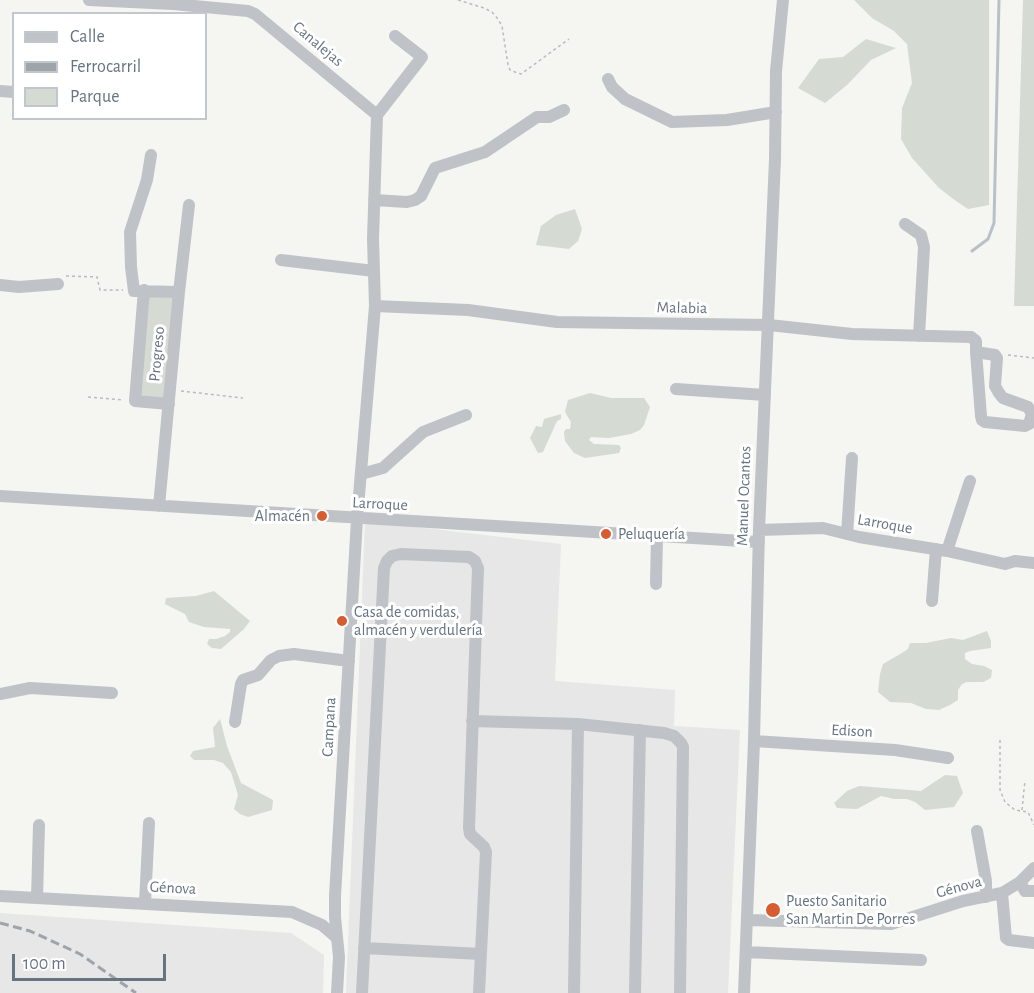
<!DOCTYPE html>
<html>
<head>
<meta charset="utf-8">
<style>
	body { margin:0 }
	#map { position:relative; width:1034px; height:993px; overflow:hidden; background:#f5f5f2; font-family:"Alegreya Sans",sans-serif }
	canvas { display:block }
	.legend { position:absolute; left:12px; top:12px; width:195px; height:108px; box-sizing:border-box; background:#fff; border:2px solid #c2c7cd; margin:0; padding:8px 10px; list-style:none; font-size:18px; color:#667481 }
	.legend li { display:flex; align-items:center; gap:12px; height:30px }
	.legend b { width:30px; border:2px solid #c2c7cd }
	.scale { position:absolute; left:12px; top:954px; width:154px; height:27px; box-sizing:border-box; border:3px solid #667481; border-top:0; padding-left:8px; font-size:18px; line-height:21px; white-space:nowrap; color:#667481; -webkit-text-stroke:4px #fff; paint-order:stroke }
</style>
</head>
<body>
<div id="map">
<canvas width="1034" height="993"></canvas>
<ul class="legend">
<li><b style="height:8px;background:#bfc2c6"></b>Calle</li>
<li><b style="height:8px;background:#9ea4aa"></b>Ferrocarril</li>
<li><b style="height:16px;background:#d5dad2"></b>Parque</li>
</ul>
<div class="scale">100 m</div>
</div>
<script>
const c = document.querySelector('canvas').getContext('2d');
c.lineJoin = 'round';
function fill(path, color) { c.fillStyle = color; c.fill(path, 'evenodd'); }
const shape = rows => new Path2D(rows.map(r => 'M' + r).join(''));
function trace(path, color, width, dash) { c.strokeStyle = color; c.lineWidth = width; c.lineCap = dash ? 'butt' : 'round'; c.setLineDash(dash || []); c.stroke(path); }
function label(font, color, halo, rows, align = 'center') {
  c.font = font + ' "Alegreya Sans",sans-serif'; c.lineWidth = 6; c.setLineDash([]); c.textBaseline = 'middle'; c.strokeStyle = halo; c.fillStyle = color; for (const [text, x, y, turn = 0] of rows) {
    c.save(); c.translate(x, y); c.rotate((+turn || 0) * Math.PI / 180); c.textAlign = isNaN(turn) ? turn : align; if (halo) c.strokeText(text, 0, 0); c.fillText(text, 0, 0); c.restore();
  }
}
fill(shape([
	[365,521,561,544,555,681,675,690,674,726,740,730,728,993,346,993],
	[0,913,291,933,324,955,323,993,0,993]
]), '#e6e7e6');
fill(shape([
	[854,0,989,0,989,205,968,209,956,201,939,188,912,158,901,139,902,108,912,83,907,44,894,31,872,18],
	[1023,0,1034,0,1034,306,1014,306],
	[866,39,896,48,871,60,847,85,825,103,798,88,819,59,843,57],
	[575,209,582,229,578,241,569,249,536,245,541,226,556,215],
	[147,294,175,297,165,400,138,398],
	[590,393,611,398,644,398,650,407,644,425,640,430,631,434,609,438,591,437,589,440,594,444,619,445,621,448,619,453,585,458,574,453,565,441,564,432,566,429,570,429,571,422,565,412,568,400],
	[561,414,561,419,557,421,543,452,538,453,530,438,536,426,542,427,544,419],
	[214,591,250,621,244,629,221,649,212,648,207,644,209,639,216,639,225,636,230,632,230,629,204,627,189,622,185,614,165,604,166,598,196,596],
	[987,631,991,641,991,648,970,651,965,653,965,659,972,664,984,666,992,670,991,678,983,682,967,682,962,684,958,690,958,700,950,705,939,710,926,709,911,703,890,702,878,692,880,674,883,664,902,653,908,649,910,643,926,643,951,638,963,640],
	[220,719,227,746,241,783,273,800,272,810,248,817,240,814,234,809,238,795,231,772,223,763,214,760,194,760,190,756,193,751,215,747,213,728],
	[945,775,957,776,959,782,963,793,954,807,925,810,915,802,907,799,894,799,881,796,857,809,837,808,834,803,847,791,859,786,921,791]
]), '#d5dad2');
trace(shape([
	[972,251,988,239,994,223,999,0]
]), '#b8c1c7', 3);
trace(shape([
	[458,0,484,8,492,12,498,19,502,26,508,65,510,70,515,72,521,74,569,39],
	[66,276,97,277,100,290,123,290],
	[1008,355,1034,358],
	[181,391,243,398],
	[88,397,123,400],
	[1000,740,1000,790,1005,802,1015,810,1028,812,1034,825],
	[1022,810,1025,780]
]), '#b9bbbe', 1.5, [3, 3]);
trace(shape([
	[89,0,173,4,248,11,255,14,377,115],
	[608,79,612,87,625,99,672,122,727,120,776,112],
	[0,91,14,92],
	[151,155,147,180,130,232,131,267,134,291,179,292],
	[374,200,407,202,415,200,421,196,435,168,485,152,537,117,549,117,564,110],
	[905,224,921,235,924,247,919,336],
	[281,260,374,271],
	[0,285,19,287,58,284],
	[144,290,135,401,169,404],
	[375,306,468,310,557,322,769,325,852,334,971,337,976,341,976,352,981,416,982,420,985,422,1025,426,1029,424,1032,414,1028,407,1003,398,999,393,995,386,997,358,995,355,976,352],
	[676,389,765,395],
	[361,474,383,468,423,432,466,415],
	[0,496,759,542],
	[159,506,179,292,189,205],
	[759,530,823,528,859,537,947,551,1005,564,1015,561,1034,563],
	[847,534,852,458],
	[947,551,970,481],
	[656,584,657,536],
	[932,601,936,549],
	[0,694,30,688,112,693],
	[472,721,578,724,664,733,674,736,681,743,683,747,680,993],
	[235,722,241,684,243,680,258,675,271,660,279,656,294,654,349,661],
	[754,741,895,750,948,758],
	[977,831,986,881,986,897],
	[1020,882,1025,891,1034,891],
	[1002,893,1006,938,1009,940,1034,943],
	[0,896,292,912,322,925,337,938],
	[37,898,39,825],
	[145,903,149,823],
	[748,920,891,924,963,901,1002,893,1020,882,1034,868],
	[364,948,481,954],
	[746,952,921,960],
	[337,993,339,957,335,917,335,896,357,519,375,306,373,239,377,115,422,57,395,36],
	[362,993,384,568,387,561,392,556,401,554,469,557,475,561,478,568,469,828,470,834,484,847,486,852,479,993],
	[574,993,578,724],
	[635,993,640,730],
	[744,993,754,741,759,530,775,159,776,71,783,0]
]), '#bfc2c6', 12);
trace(shape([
	[0,923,30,931,80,954,136,993]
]), '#9ea4aa', 3, [9, 4.5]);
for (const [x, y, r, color] of [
	[322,516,6,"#d75d31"],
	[606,534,6,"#d75d31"],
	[342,621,6,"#d75d31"],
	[773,910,8,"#d75d31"]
]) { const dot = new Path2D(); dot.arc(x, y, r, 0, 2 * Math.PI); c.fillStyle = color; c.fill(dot); trace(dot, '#fff', 2); }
label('16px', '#667481', '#fff', [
	["Canalejas",318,44,40],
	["Malabia",682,308,1],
	["Progreso",157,354,-85],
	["Manuel Ocantos",744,496,-88],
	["Larroque",380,504,3],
	["Larroque",885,524,10],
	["Campana",329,727,-87],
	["Edison",852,731,3],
	["Génova",959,887,-15],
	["Génova",173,888,3]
]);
label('16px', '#667481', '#fff', [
	["Almacén",310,516,"right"],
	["Peluquería",618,534],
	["Casa de comidas,",354,612],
	["almacén y verdulería",354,630],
	["Puesto Sanitario",786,901],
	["San Martin De Porres",786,919]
], 'left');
</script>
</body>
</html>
